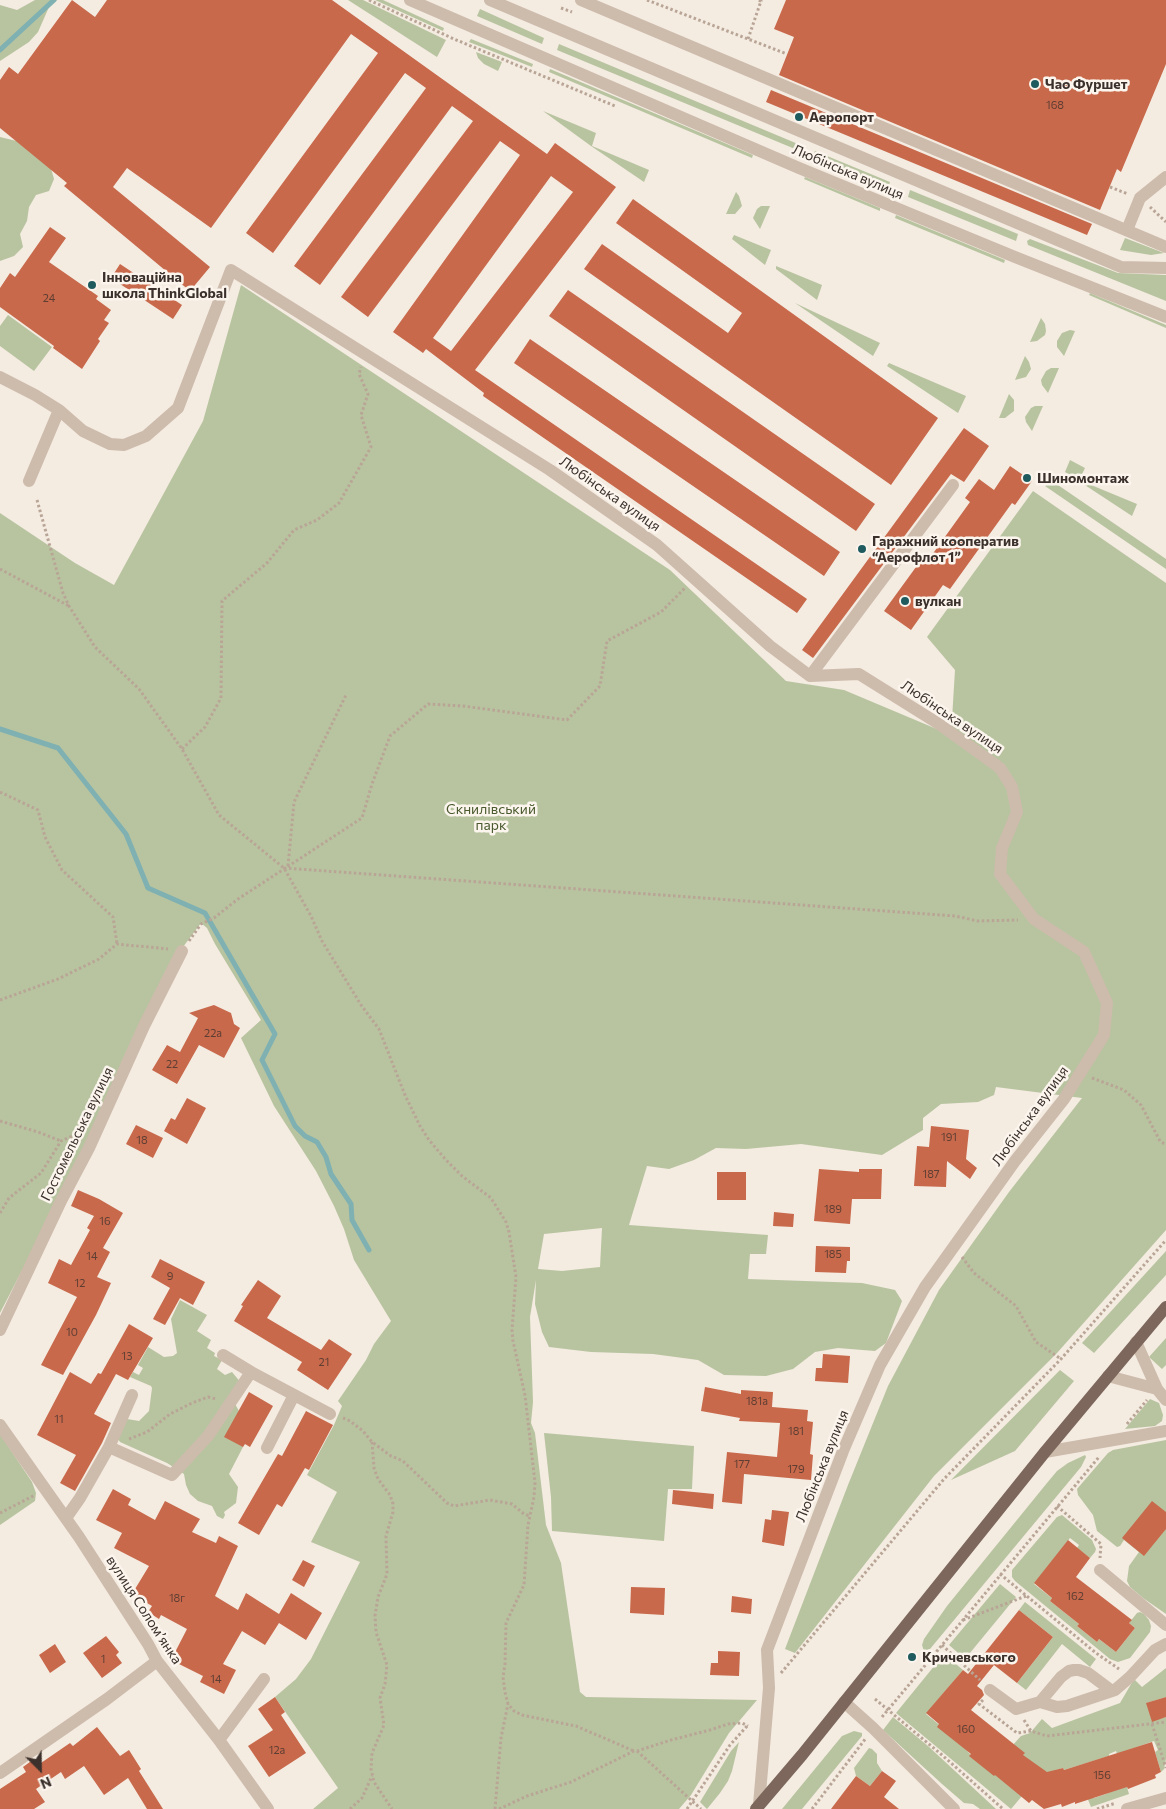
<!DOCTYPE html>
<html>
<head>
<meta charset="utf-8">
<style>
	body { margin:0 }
	#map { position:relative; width:1166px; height:1809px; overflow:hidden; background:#f4ebe1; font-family:Commissioner,sans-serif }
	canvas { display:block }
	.north { position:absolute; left:15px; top:1744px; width:50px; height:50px; -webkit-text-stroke:4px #fbf5ee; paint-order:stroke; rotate:157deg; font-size:14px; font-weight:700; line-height:20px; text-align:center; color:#3b302b }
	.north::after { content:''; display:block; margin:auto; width:18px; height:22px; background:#3b302b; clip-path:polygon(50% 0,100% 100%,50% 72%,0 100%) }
</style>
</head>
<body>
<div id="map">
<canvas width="1166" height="1809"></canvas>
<div class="north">N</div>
</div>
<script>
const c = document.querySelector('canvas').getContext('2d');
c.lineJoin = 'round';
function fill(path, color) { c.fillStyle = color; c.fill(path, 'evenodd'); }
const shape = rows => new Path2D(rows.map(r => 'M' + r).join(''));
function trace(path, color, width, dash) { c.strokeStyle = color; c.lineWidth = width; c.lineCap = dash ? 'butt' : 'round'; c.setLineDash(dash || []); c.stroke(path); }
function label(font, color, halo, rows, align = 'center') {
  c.font = font + ' Commissioner,sans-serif'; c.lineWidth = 5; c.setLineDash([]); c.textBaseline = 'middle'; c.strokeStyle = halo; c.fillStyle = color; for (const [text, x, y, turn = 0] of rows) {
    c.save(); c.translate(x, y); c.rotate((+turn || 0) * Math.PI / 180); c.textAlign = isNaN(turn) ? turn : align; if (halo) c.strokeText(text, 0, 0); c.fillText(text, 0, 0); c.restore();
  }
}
fill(shape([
	[35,0,57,0,49,7,38,32,29,42,0,61,0,5,17,10],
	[348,0,363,0,446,40,437,57],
	[375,0,383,0,444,28,443,31],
	[480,9,544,38,542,44,477,16],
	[471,39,533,64,532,67,469,42],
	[559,44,798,144,795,149,557,50],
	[476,52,502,62,498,71,484,64,478,58],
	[550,69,753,155,752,158,549,72],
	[543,111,596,133,592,146,649,170,644,182,591,146],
	[0,137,25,143,48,158,54,179,49,191,36,195,29,207,27,221,20,234,23,247,14,256,0,261],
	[815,151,890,182,888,188,812,158],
	[805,177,880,208,880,211,804,179],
	[910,190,1018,234,1016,241,908,197],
	[736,192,739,196,742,206,735,214,726,214],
	[761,206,770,206,760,229,753,218,757,209],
	[896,215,1005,260,1004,263,895,218],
	[734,235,771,250,765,265,732,239],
	[1125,238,1164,253,1151,255,1120,250],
	[1030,239,1118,273,1166,275,1166,301,1028,245,1027,241],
	[776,266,822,285,817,300,776,269],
	[241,285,670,570,786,681,844,690,951,735,955,670,927,637,1033,491,1166,583,1166,1230,1057,1353,934,1476,795,1653,785,1649,848,1485,888,1386,939,1290,1009,1192,1082,1098,996,1087,994,1095,978,1102,941,1104,923,1118,923,1130,882,1155,801,1144,746,1149,716,1148,694,1160,669,1169,647,1166,629,1225,768,1235,766,1254,750,1254,748,1279,862,1283,895,1290,902,1301,886,1343,875,1351,838,1348,815,1352,793,1369,766,1376,724,1375,698,1360,653,1354,591,1352,549,1347,542,1332,535,1304,536,1280,530,1317,533,1402,531,1423,535,1433,546,1525,561,1563,580,1692,586,1697,757,1700,729,1733,691,1795,679,1809,313,1809,338,1788,275,1697,296,1679,311,1659,360,1562,311,1542,337,1492,307,1475,334,1425,342,1406,338,1401,366,1360,374,1344,391,1321,354,1260,344,1229,334,1206,316,1171,274,1106,241,1038,261,1020,215,944,207,928,201,923,183,947,84,1151,0,1313,0,513,75,563,114,585,203,421],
	[602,1228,600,1267,562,1271,538,1269,544,1234],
	[1090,293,1166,325,1166,328,1089,295],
	[795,303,880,343,873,356],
	[8,315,52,347,34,371,0,346,0,326],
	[1041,318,1045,324,1046,331,1045,335,1037,341,1030,342],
	[1070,330,1075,331,1064,356,1057,347,1057,341,1062,333],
	[1025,356,1029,362,1031,369,1026,377,1015,380],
	[889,363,966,396,958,413,887,366],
	[1051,368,1059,368,1048,393,1042,385,1041,380,1046,371],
	[1009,394,1014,400,1014,411,1005,418,999,418],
	[1035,406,1043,406,1032,431,1026,422,1025,417,1031,408],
	[1070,460,1085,468,1079,480,1137,504,1132,516,1065,472],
	[1050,482,1055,483,1166,559,1166,569,1045,486],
	[1166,1251,1166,1275,1094,1353,1082,1343],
	[180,1300,207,1315,197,1331,211,1340,207,1348,215,1353,214,1356,222,1360,217,1369,225,1375,232,1372,242,1384,231,1397,239,1411,243,1447,229,1474,238,1487,236,1503,224,1512,225,1515,223,1519,217,1516,212,1506,198,1501,190,1494,186,1485,184,1474,167,1463,120,1442,118,1439,127,1419,139,1421,149,1411,152,1388,151,1386,130,1377,133,1372,139,1375,143,1368,138,1365,148,1347,164,1357,173,1356,177,1353,171,1319],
	[1166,1338,1166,1365,1162,1369,1149,1357],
	[1060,1370,1074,1381,1015,1451,951,1480],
	[1150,1399,1159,1403,1163,1415,1162,1421,1155,1426,1125,1429],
	[544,1433,694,1446,692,1489,668,1489,664,1541,552,1531,551,1497],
	[0,1434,32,1482,36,1493,35,1501,0,1525],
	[1166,1440,1166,1614,1143,1598,1130,1587,1127,1581,1129,1566,1139,1552,1124,1540,1120,1546,1117,1547,1097,1531,1093,1515,1078,1495,1077,1489,1108,1453,1113,1450],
	[1085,1455,1086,1457,1081,1467,930,1649,924,1651,922,1645,924,1639,947,1606,1047,1483,1057,1471,1068,1463],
	[1062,1515,1092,1540,1096,1549,1095,1552,1090,1558,1077,1548,1079,1545,1070,1538,1034,1584,1052,1598,1050,1601,1079,1624,1077,1626,1097,1642,1099,1639,1116,1652,1135,1628,1129,1623,1137,1613,1140,1612,1144,1614,1149,1620,1151,1626,1150,1632,1130,1658,1118,1662,1110,1659,1015,1581,1012,1577,1012,1570,1057,1517],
	[1000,1584,1016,1597,965,1659,949,1645],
	[1025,1602,1096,1659,1090,1667,1062,1644,1026,1690,1017,1683,1053,1637,1019,1610],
	[944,1654,963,1670,926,1714,959,1741,969,1753,1022,1796,1011,1809,896,1713],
	[1166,1668,1166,1697,1147,1703,1152,1721,1166,1717,1166,1759,1164,1769,1161,1772,1155,1752,1158,1750,1154,1741,1117,1754,1116,1751,1109,1754,1109,1756,1064,1770,1063,1768,1056,1770,1048,1775,1022,1757,1024,1753,1011,1747,1021,1736,1030,1733,1042,1719,1052,1728,1120,1703,1134,1679,1142,1687],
	[893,1717,928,1746,996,1809,980,1809,973,1804,964,1803,942,1784,883,1730],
	[854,1731,862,1733,862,1736,802,1809,782,1809,842,1736],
	[739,1742,732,1771,728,1781,720,1793,707,1809,700,1802,731,1751],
	[869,1748,872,1749,877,1754,877,1763,882,1771,870,1786,856,1776,854,1768],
	[1126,1784,1129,1794,1091,1807,1087,1797,1094,1798,1106,1794]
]), '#b8c4a0');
trace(shape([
	[0,50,54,0],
	[0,729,58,748,126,834,148,888,205,913,275,1034,262,1060,295,1126,305,1136,317,1142,326,1157,331,1174,351,1204,352,1220,369,1250]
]), '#7fb0b2', 5);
fill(shape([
	[72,0,95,17,107,0,332,0,547,154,555,143,616,187,475,370,807,599,797,613,483,396,484,393,426,349,423,353,393,332,520,155,500,141,368,317,341,297,473,121,452,106,320,285,294,266,426,88,405,73,273,253,246,233,378,53,351,34,211,228,127,168,113,187,210,267,190,291,64,186,67,183,0,128,0,80,9,67,18,74],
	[551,176,573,192,451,351,433,338],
	[786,0,1166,0,1166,64,1121,172,1117,169,1100,210,779,75,794,37,774,29],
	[771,90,1092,224,1087,235,766,102],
	[633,199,938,418,891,485,584,269,602,244,728,333,742,313,616,223],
	[50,227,66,238,49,262,98,296,96,299,111,310,104,320,109,323,98,339,100,341,82,369,53,348,54,346,0,307,0,288,10,273,15,277],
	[120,264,182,305,173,319,111,278],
	[568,290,875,504,856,531,549,316],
	[530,339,840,552,824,576,514,363],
	[964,428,989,446,964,482,951,474,813,658,802,650],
	[1010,466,1032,481,1015,505,1012,503,950,589,943,585,911,630,884,611,924,556,929,559,970,502,965,498,979,479,994,490],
	[214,1005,231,1013,234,1024,240,1028,224,1058,199,1045,177,1084,152,1070,167,1045,180,1052,198,1018,189,1013],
	[187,1098,206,1108,187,1144,164,1131,171,1118,175,1120],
	[136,1125,163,1138,153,1158,126,1144],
	[931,1126,969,1130,966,1159,977,1168,970,1179,947,1161,946,1187,914,1186,917,1146,929,1147],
	[819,1169,859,1172,859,1169,882,1169,881,1199,852,1199,850,1224,814,1221],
	[717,1172,746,1172,746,1200,717,1200],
	[78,1190,99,1199,123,1213,103,1248,110,1252,97,1277,111,1283,96,1315,63,1375,41,1365,77,1297,48,1283,59,1259,71,1265,90,1230,87,1228,94,1216,71,1206],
	[774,1212,794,1214,793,1227,773,1226],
	[816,1246,850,1247,850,1261,847,1261,846,1273,815,1272],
	[160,1259,205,1282,193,1305,180,1298,165,1325,153,1319,170,1288,151,1277],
	[258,1280,281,1296,267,1318,321,1350,329,1339,352,1354,328,1390,297,1370,302,1362,234,1321,243,1306,241,1305],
	[129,1324,153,1338,128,1380,116,1374,94,1414,111,1423,102,1443,75,1491,60,1483,76,1455,37,1435,70,1372,91,1384,98,1373,101,1374],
	[823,1354,850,1356,848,1383,815,1381,816,1368,822,1368],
	[705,1387,741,1394,741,1390,773,1392,772,1407,808,1410,807,1421,813,1422,810,1454,813,1455,811,1480,744,1474,742,1504,722,1502,727,1452,777,1457,780,1423,739,1421,740,1418,701,1411],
	[249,1392,273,1406,250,1447,245,1444,243,1447,224,1437],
	[306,1411,333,1425,309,1470,305,1468,282,1507,277,1504,259,1535,238,1523,278,1454,282,1456],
	[113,1489,131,1499,128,1505,155,1520,165,1501,200,1519,192,1532,216,1543,219,1536,238,1546,215,1596,238,1610,246,1593,279,1614,291,1593,322,1613,306,1640,279,1623,265,1645,242,1631,223,1664,236,1670,224,1694,200,1682,203,1676,171,1660,187,1629,161,1615,159,1619,148,1612,152,1606,132,1594,149,1566,114,1548,122,1533,96,1520],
	[673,1490,714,1494,713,1509,672,1504],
	[1152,1501,1166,1512,1166,1529,1144,1556,1122,1538],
	[772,1510,789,1512,784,1546,762,1542,765,1519,771,1520],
	[1068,1540,1090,1558,1076,1577,1132,1620,1129,1623,1135,1628,1116,1652,1099,1639,1097,1642,1077,1626,1079,1624,1050,1601,1052,1598,1034,1583],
	[303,1560,315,1566,304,1587,292,1580],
	[631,1587,665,1588,664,1615,630,1613],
	[732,1596,752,1599,751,1614,731,1612],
	[1019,1610,1053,1637,1017,1683,994,1665,977,1686,982,1690,984,1695,971,1710,1025,1753,1023,1755,1047,1772,1063,1768,1064,1770,1152,1742,1161,1772,1155,1775,1156,1778,1128,1789,1127,1787,1075,1804,1075,1802,1062,1807,1061,1804,1044,1809,1032,1800,1029,1803,995,1775,994,1776,969,1756,971,1754,937,1727,939,1724,926,1713,963,1670,968,1674],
	[106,1636,119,1652,116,1655,122,1663,102,1678,83,1653],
	[55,1644,66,1662,50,1673,39,1655],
	[718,1651,740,1652,739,1676,710,1675,711,1663,718,1663],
	[275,1697,285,1712,281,1715,306,1753,269,1777,248,1746,273,1730,258,1709],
	[1166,1697,1166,1717,1152,1722,1146,1703],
	[97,1727,120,1756,129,1750,141,1769,139,1771,163,1809,147,1809,128,1778,104,1795,84,1766,65,1779,61,1772,36,1789,45,1802,34,1809,0,1809,0,1789,26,1772,23,1767,34,1759,38,1765,70,1743,73,1746],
	[882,1771,896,1781,884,1797,899,1809,831,1809,856,1776,870,1786]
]), '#c8694b');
trace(shape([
	[369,0,454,39,615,106],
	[647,0,787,54],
	[561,8,572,12],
	[748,39,761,1,758,0],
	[1110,187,1128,194],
	[1150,207,1166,222],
	[37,500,63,593,69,606,95,647,139,689,182,749,219,815,284,868,311,916,322,941,361,1005,379,1029,405,1095,420,1126,429,1140,446,1160,462,1176,491,1198,506,1222,509,1232,516,1277,512,1330,513,1341,525,1395,535,1483,534,1497,528,1525,524,1585,506,1623,505,1664,503,1677,505,1692,508,1704,514,1711,522,1715,576,1726,634,1751],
	[0,569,69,606],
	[182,749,205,727,221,698,222,601,267,563,294,530,317,520,339,503,371,447,361,415,368,394,359,374,361,367],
	[0,792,38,810,45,837,62,870,113,917,117,944],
	[288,866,294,802,346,695],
	[284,868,955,916,978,921,1018,920],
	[189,941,201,924,214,918,238,899,362,818,372,784,390,736,428,704,463,706,567,720,600,686,607,641,661,612,685,588],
	[0,1000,58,979,99,959,117,944,168,949],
	[1092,1078,1124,1090,1141,1105,1160,1141,1166,1145],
	[0,1121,38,1132,61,1141],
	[0,1213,9,1198,41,1173,61,1141,77,1134,81,1130],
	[962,1257,974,1273,1016,1306,1036,1342,1061,1359],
	[343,1418,350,1421,363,1431,372,1442,391,1456,403,1461,447,1503,454,1506,490,1500,512,1504,524,1514,530,1516],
	[1127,1424,1147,1400],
	[129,1439,147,1432,170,1414,192,1403,208,1397,216,1399],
	[372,1442,374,1468,378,1479,390,1495,393,1504,393,1512,386,1536,387,1574,378,1597,375,1616,376,1632,387,1665,385,1684,380,1698,384,1725,372,1753,371,1769,374,1782,392,1809],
	[1057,1506,1101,1544,1100,1558],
	[0,1513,35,1495],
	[1000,1574,1096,1653,1119,1669],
	[963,1620,1026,1596],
	[942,1645,980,1680],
	[781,1673,944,1479,1061,1359,1166,1240],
	[875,1699,942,1755,1003,1809],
	[983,1700,979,1704,1017,1733,1031,1731],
	[882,1717,1099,1457],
	[1024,1720,1031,1731,1047,1736,1166,1722],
	[1152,1724,1166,1768],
	[637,1751,701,1809],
	[350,1809,362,1798,372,1776],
	[495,1809,501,1738,508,1704],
	[499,1809,527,1796,571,1782,634,1751,637,1751,671,1740,710,1730,728,1724,742,1723,748,1726],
	[687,1809,730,1745,748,1725],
	[812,1809,866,1738],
	[1097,1809,1116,1803]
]), '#b9a596', 3, [2.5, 2.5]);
trace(shape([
	[410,0,799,168,1015,257,1166,317],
	[490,0,1121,267,1166,268],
	[581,0,1166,247],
	[1127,230,1140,198,1166,177],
	[0,377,35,395,59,410,83,431,110,444,124,445,146,436,178,408,231,270,550,470,657,545,770,646,810,676,859,674,939,724,1000,768,1012,787,1017,812,1002,848,1000,874,1034,919,1084,952,1107,1003,1104,1035,1064,1099,1015,1161,925,1287,880,1365,843,1451,767,1650,769,1688,759,1805],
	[29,481,59,410],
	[810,676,953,485],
	[0,1330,61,1201,89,1148,144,1026,182,951],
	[1136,1342,1157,1389,1166,1400],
	[223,1355,251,1372],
	[1108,1376,1157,1389],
	[0,1425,79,1537,148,1644,157,1661,219,1740,268,1809],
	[109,1447,172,1475,208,1436,251,1372,330,1414],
	[267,1448,294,1395],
	[1045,1452,1166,1431],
	[66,1518,80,1498,109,1447,132,1395],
	[1100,1570,1166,1625],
	[990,1690,1016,1709,1040,1702,1057,1707,1067,1706,1115,1690,1130,1677,1155,1650,1166,1644],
	[844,1702,873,1728,954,1809],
	[1040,1702,1061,1677,1069,1671,1074,1670,1079,1670,1088,1673,1112,1691],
	[219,1740,264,1679],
	[0,1773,107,1699,157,1661],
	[1127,1809,1166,1798]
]), '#cdbbac', 12);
trace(shape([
	[756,1809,802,1755,1045,1452,1166,1307]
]), '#7d675c', 12);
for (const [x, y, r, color] of [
	[1035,84,5,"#1f5a5e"],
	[799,117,5,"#1f5a5e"],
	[92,285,5,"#1f5a5e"],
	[1027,478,5,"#1f5a5e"],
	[862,549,5,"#1f5a5e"],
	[905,601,5,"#1f5a5e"],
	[912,1657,5,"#1f5a5e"]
]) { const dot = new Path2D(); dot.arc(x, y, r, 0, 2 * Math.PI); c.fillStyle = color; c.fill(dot); trace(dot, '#fbf5ee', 2); }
label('11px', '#5e3e33', null, [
	["168",1055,105],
	["24",49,298],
	["22а",213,1033],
	["22",172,1064],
	["191",949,1137],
	["18",142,1140],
	["187",931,1174],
	["189",833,1209],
	["16",105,1221],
	["185",833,1254],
	["14",92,1256],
	["9",170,1276],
	["12",80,1283],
	["10",72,1332],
	["13",127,1356],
	["21",324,1362],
	["181а",757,1401],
	["11",59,1419],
	["181",796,1431],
	["177",742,1464],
	["179",796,1469],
	["162",1075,1596],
	["18г",177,1598],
	["1",103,1659],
	["14",216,1679],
	["160",966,1729],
	["12а",277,1750],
	["156",1102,1775]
]);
label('bold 14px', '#3b302b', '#fbf5ee', [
	["Чао Фуршет",1045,84],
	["Аеропорт",809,117],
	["Інноваційна",102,277],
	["школа ThinkGlobal",102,293],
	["Шиномонтаж",1037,478],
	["Гаражний кооператив",872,541],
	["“Аерофлот 1”",872,557],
	["вулкан",915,601],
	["Кричевського",922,1657]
], 'left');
label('14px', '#3b302b', '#fbf5ee', [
	["Любінська вулиця",848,172,23],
	["Любінська вулиця",610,494,35],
	["Любінська вулиця",952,717,34],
	["Любінська вулиця",1030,1116,-54],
	["Гостомельська вулиця",77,1134,-64],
	["Любінська вулиця",822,1466,-68],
	["вулиця Соломʼянка",144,1610,57]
]);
label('14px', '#4a5a2e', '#fbf5ee', [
	["Скнилівський",491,809],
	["парк",491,825]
]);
</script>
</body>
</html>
